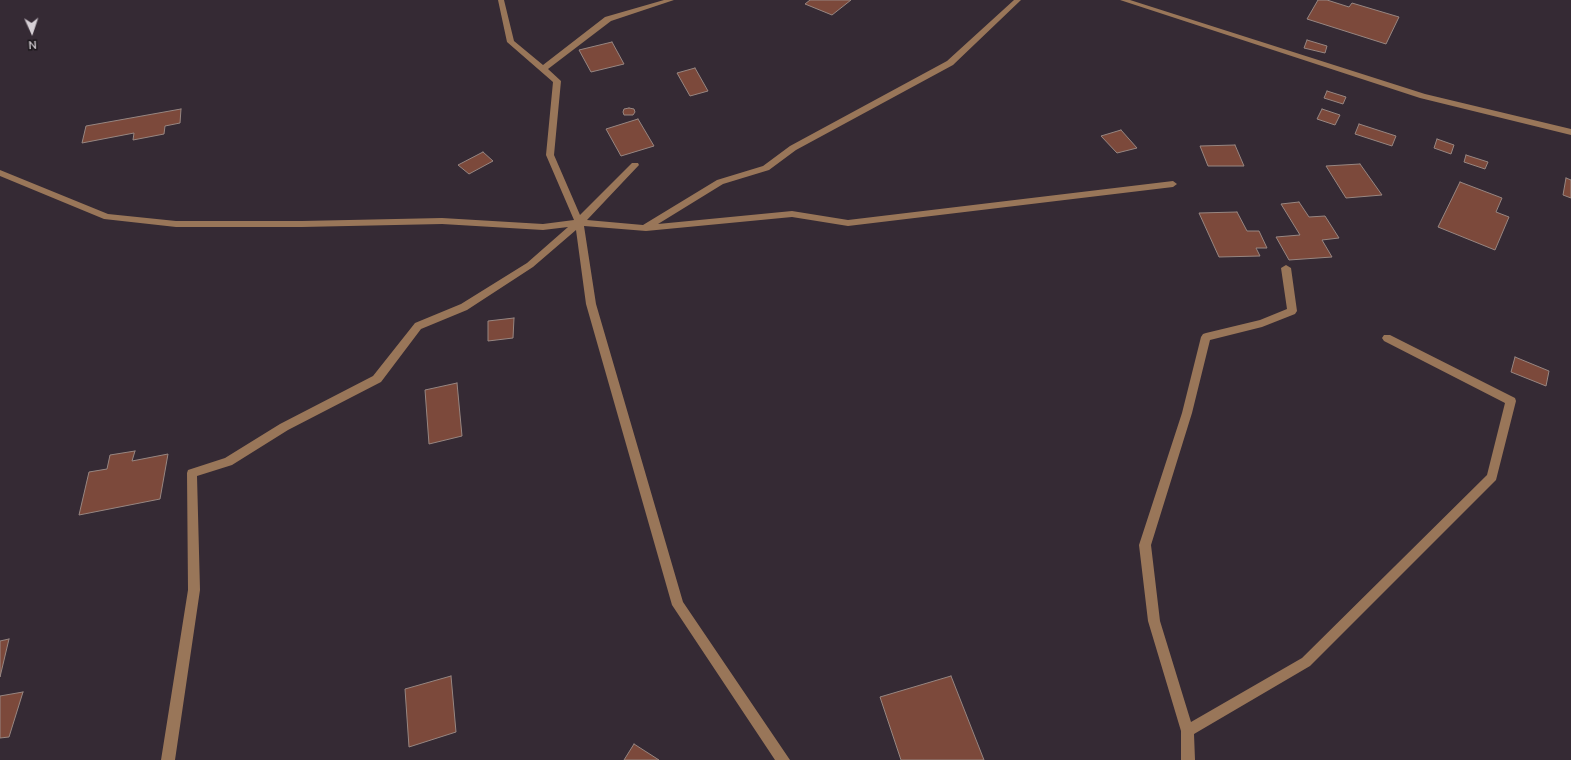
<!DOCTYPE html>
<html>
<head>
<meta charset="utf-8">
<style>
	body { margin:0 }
	#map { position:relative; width:1571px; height:760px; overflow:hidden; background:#352a34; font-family:"Nunito Sans",sans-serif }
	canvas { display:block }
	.north { position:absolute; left:12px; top:12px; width:40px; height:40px; -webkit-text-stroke:3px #191519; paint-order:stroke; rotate:177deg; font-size:11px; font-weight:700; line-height:16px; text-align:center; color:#d6cfd5 }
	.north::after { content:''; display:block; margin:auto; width:14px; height:18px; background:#d6cfd5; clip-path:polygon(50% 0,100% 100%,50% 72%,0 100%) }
</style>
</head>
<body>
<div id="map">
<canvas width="1571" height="760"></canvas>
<div class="north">N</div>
</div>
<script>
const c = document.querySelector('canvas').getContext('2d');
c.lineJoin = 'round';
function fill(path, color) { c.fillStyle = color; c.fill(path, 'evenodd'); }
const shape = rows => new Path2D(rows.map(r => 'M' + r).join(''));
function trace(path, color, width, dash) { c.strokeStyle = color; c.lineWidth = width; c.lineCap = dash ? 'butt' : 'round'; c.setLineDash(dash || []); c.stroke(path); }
const building = shape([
	[810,0,851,0,832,15,805,4,810,0],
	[1318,0,1327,0,1349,7,1352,3,1399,17,1386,44,1307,19,1318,0],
	[1307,40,1327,46,1325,53,1304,48,1307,40],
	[612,42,624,64,591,72,579,50,612,42],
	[695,68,708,91,690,96,677,73,695,68],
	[1327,91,1346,97,1343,104,1324,98,1327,91],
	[629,108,634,109,635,112,633,115,624,115,623,112,624,109,629,108],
	[181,109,180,123,165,126,164,134,133,140,134,133,82,143,86,126,181,109],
	[1322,109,1340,115,1335,125,1317,119,1322,109],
	[638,119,654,146,621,156,606,129,638,119],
	[1359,124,1396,136,1392,146,1355,134,1359,124],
	[1121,130,1137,148,1117,153,1101,136,1121,130],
	[1437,139,1454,145,1451,154,1434,148,1437,139],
	[1235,145,1244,166,1208,166,1200,146,1235,145],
	[483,152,493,161,469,174,458,165,483,152],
	[1466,155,1488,162,1485,169,1464,162,1466,155],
	[1360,164,1382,195,1346,198,1326,166,1360,164],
	[1566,178,1571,180,1571,198,1563,195,1566,178],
	[1460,182,1502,198,1496,212,1509,217,1495,250,1438,227,1460,182],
	[1299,202,1309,217,1325,216,1339,238,1322,240,1332,257,1289,260,1276,237,1300,235,1281,204,1299,202],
	[1237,212,1247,231,1259,231,1267,248,1256,248,1260,256,1219,257,1199,213,1237,212],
	[514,318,513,338,488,341,488,321,514,318],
	[1515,357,1549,371,1546,386,1511,372,1515,357],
	[457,383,462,436,429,444,425,390,457,383],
	[135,451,132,461,168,454,160,499,79,515,89,472,107,469,110,455,135,451],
	[9,639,0,677,0,641,9,639],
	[451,676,456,732,409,747,405,689,451,676],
	[951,676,984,760,901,760,880,697,951,676],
	[23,692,9,737,0,738,0,696,23,692],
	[634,744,659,760,624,760,634,744]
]);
fill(building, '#7c493b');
trace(building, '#978681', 1);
fill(shape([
	[498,0,504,0,514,41,543,65,605,17,664,0,674,0,611,21,548,69,561,81,554,155,580,215,632,163,638,163,639,165,587,220,643,225,717,180,763,166,790,146,947,61,1014,0,1021,0,953,65,796,150,769,170,723,184,658,224,792,211,848,220,1173,181,1177,184,1173,187,848,226,792,217,646,231,584,226,596,304,683,602,790,760,775,760,672,605,586,304,576,230,533,267,467,310,421,329,381,382,288,430,232,465,197,476,200,590,175,760,161,760,188,590,187,473,188,470,225,458,280,424,373,376,415,323,461,304,527,263,568,227,543,230,442,224,302,227,176,227,104,219,0,176,0,170,108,214,176,221,302,221,442,218,543,224,574,220,546,155,553,82,507,42,498,0],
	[1120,0,1130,0,1425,94,1571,129,1571,135,1420,98,1120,0],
	[1286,265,1291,268,1297,311,1295,314,1262,327,1210,340,1192,413,1151,545,1160,621,1191,722,1302,658,1487,475,1505,403,1384,341,1382,338,1384,335,1390,335,1515,398,1516,401,1496,480,1310,666,1194,734,1195,760,1181,760,1181,731,1148,621,1139,545,1182,413,1201,337,1203,334,1206,333,1260,320,1287,309,1281,268,1286,265]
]), '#997659');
</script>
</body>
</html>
